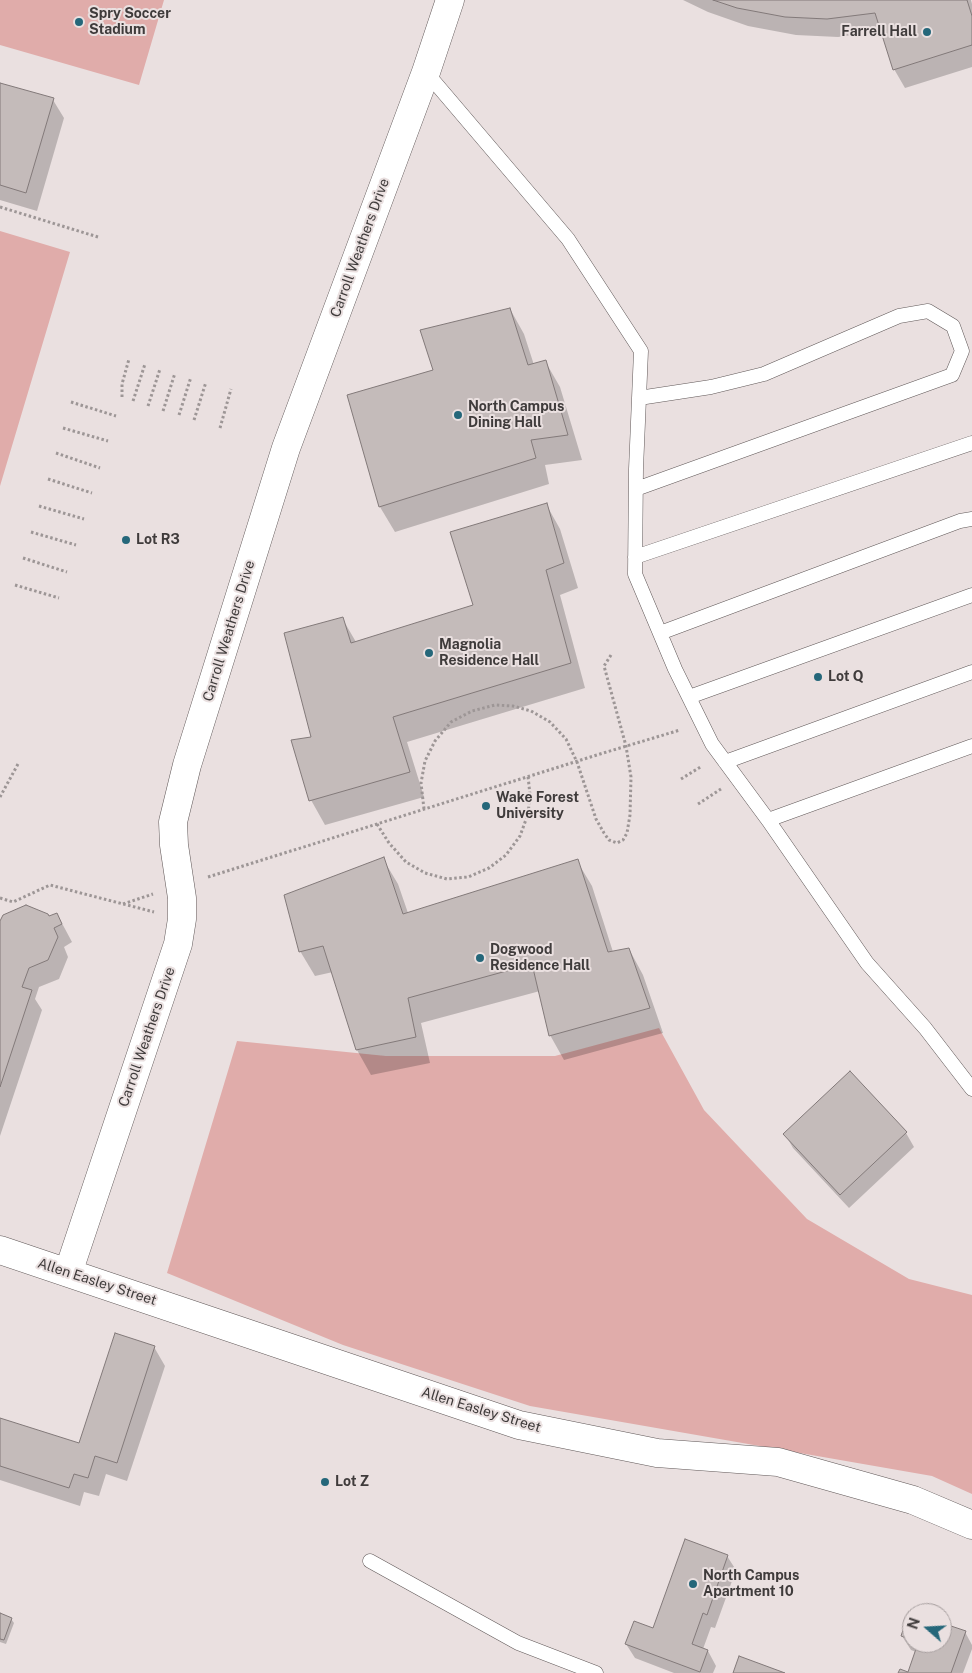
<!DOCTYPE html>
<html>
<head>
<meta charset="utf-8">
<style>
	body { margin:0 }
	#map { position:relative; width:972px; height:1673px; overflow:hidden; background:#eae0e0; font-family:"Public Sans",sans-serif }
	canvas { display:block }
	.north { position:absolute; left:902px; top:1603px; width:50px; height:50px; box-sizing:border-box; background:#eae0e0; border:1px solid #a69e9e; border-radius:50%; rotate:289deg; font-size:14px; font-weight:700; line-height:20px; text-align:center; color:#3f3b3b }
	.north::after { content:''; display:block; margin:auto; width:18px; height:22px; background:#25677a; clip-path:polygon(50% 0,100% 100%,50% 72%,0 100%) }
</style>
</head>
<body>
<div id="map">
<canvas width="972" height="1673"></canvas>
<div class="north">N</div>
</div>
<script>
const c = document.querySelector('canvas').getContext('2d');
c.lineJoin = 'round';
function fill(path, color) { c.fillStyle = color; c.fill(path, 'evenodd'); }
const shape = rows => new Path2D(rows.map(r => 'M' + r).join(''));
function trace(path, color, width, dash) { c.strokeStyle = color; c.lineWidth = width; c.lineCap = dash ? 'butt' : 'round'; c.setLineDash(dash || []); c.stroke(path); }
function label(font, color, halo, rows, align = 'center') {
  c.font = font + ' "Public Sans",sans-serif'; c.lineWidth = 4; c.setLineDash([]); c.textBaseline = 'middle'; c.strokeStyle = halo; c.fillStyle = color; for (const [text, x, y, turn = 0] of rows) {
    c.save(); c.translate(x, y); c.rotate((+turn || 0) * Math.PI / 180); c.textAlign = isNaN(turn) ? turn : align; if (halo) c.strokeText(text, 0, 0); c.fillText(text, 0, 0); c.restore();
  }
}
fill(shape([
	[0,0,164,0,139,85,0,45],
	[0,231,70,252,0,486],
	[659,1028,704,1110,807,1219,909,1279,972,1295,972,1494,932,1476,530,1406,343,1345,167,1273,237,1041,386,1056,555,1056]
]), '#e0acaa');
fill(shape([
	[683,0,971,0,972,4,972,67,905,88,894,69,882,31,838,37,796,35,748,26,708,12],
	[0,84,53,100,64,118,37,211,0,200],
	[510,309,524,334,534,365,545,361,560,387,582,460,545,465,549,484,395,532,380,507,349,395,434,370],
	[546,504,560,529,578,588,560,595,585,688,407,742,424,797,325,825,311,800,312,738,342,618,356,642,475,606],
	[383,859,398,884,408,913,577,861,592,886,613,952,629,949,643,975,663,1033,564,1060,550,1035,540,991,421,1023,430,1063,371,1075,357,1050,333,972,315,976,300,951],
	[57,914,72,942,64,947,68,957,59,979,39,987,35,999,42,1010,0,1136,0,924,49,918],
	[906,1133,914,1147,849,1208,793,1148,785,1134],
	[154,1347,165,1366,127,1481,106,1474,99,1496,84,1492,80,1506,0,1480,0,1419,79,1445],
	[727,1556,736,1570,715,1628,711,1627,703,1649,708,1651,716,1666,713,1673,674,1673,635,1658,626,1644,653,1630],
	[912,1614,912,1643,942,1643,942,1624,965,1632,972,1645,972,1649,963,1673,909,1673,916,1652,911,1650,902,1636],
	[0,1615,11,1619,14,1623,6,1644,0,1642]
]), '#0003');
const building = shape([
	[713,0,967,0,972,16,972,45,893,70,875,13,827,19,785,17,737,8,713,0],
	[0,83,54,98,26,193,0,185,0,83],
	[510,308,528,365,546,360,568,435,531,440,536,458,379,507,347,395,433,370,420,330,510,308],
	[547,503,564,563,546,570,571,663,393,717,410,772,309,801,291,740,311,737,284,633,343,617,351,643,473,605,450,532,547,503],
	[384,857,403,914,578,859,608,952,629,948,650,1008,549,1036,532,964,408,998,416,1037,356,1050,323,946,299,952,284,895,384,857],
	[26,905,48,914,49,916,57,913,62,924,54,928,58,937,48,960,29,968,22,987,32,990,0,1087,0,921,3,915,26,905],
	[850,1071,907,1132,840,1195,783,1134,850,1071],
	[115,1333,155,1346,117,1463,95,1456,88,1478,74,1474,69,1488,0,1466,0,1418,79,1443,115,1333],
	[685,1539,728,1555,707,1615,703,1613,692,1644,708,1650,700,1672,625,1644,634,1621,653,1628,685,1539],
	[909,1612,913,1613,912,1613,912,1640,901,1636,909,1612],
	[0,1613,12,1618,4,1640,0,1639,0,1613],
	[942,1623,966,1631,951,1673,898,1673,900,1669,908,1672,918,1643,942,1643,942,1623],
	[739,1656,785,1673,733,1673,739,1656]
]);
fill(building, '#c4bbba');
trace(building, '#827979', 1);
const service = shape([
	[426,72,568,239,641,351,636,469,635,574,675,669,712,744,768,820,867,963,925,1028,972,1089],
	[636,489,952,375,962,351,953,326,928,311,899,316,764,374,711,387,639,398],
	[635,557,972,443],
	[660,633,960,521,972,519],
	[689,697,972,595],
	[725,762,972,672],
	[768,820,972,746],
	[370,1561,518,1643,596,1673]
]);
const minor = shape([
	[0,1250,519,1425,657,1453,778,1462,913,1500,972,1525],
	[68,1273,178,944,182,919,182,898,174,845,173,822,187,765,286,448,426,72,450,0]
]);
trace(service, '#605858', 15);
trace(minor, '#605858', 29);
trace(shape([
	[0,207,98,237],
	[122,397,122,384,129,359],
	[133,401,145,364],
	[71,402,116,416],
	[148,406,160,369],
	[163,411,175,373],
	[179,415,191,377],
	[194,420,206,382],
	[63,428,108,441],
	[220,428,231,389],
	[56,453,100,468],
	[48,479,92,493],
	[39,506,84,519],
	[31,532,76,545],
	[23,558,67,572],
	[15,585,59,598],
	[681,779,702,766],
	[0,797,18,764],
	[698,804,721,789],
	[424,809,421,783,425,761,435,741,451,722,472,711,495,705,513,706,531,711,550,722,566,739,577,762,596,819,604,833,609,840,617,843,623,840,627,833,630,815,631,777,626,746,604,666,611,655],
	[377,824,389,843,406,862,425,873,447,879,468,877,489,868,506,855,520,836,528,814,530,795,528,776],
	[208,877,600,754,680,730],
	[0,898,13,902,50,885,154,912],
	[123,904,153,894]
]), '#9d9696', 3, [2.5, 2.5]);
trace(service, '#fff', 14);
trace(minor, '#fff', 28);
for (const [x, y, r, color] of [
	[79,22,5,"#25677a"],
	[927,32,5,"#25677a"],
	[458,415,5,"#25677a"],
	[126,540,5,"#25677a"],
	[429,653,5,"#25677a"],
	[818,677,5,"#25677a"],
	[486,806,5,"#25677a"],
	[480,958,5,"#25677a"],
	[325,1482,5,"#25677a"],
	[693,1584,5,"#25677a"]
]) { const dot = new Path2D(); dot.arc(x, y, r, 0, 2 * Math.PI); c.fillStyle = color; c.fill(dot); trace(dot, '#eae0e0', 2); }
label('bold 14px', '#3f3b3b', '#eae0e0', [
	["Spry Soccer",89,14],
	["Stadium",89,30],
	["Farrell Hall",917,32,"right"],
	["North Campus",468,407],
	["Dining Hall",468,423],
	["Lot R3",136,540],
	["Magnolia",439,645],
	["Residence Hall",439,661],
	["Lot Q",828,677],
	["Wake Forest",496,798],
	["University",496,814],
	["Dogwood",490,950],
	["Residence Hall",490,966],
	["Lot Z",335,1482],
	["North Campus",703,1576],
	["Apartment 10",703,1592]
], 'left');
label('14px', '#3f3b3b', '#eae0e0', [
	["Carroll Weathers Drive",360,248,-70],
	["Carroll Weathers Drive",229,631,-73],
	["Carroll Weathers Drive",147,1037,-71],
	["Allen Easley Street",97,1282,18],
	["Allen Easley Street",481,1410,17]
]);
</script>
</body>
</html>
